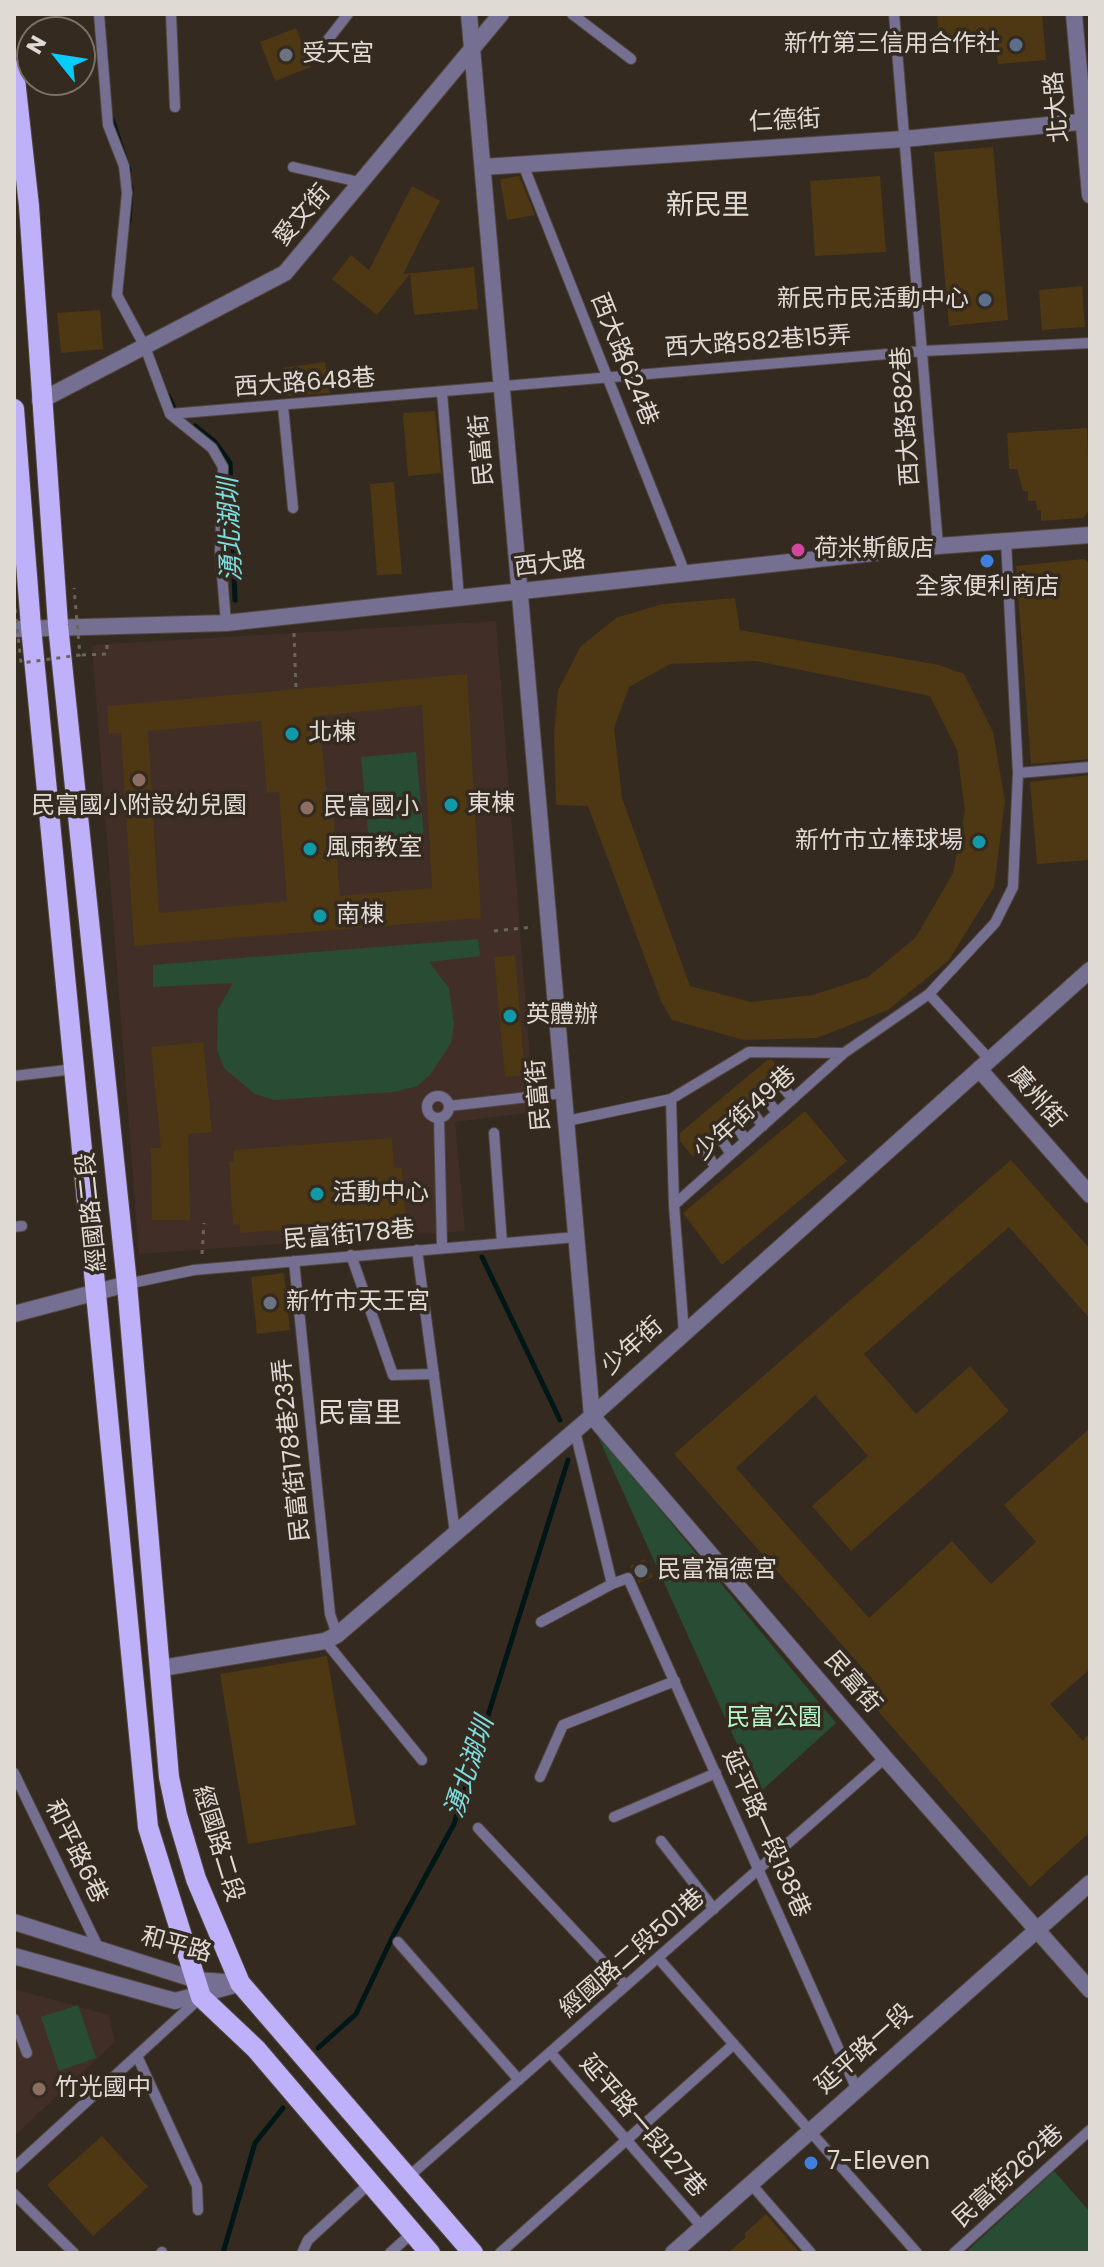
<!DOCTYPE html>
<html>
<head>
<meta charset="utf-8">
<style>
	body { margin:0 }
	#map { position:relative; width:1104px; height:2267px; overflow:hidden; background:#342a20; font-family:Poppins,sans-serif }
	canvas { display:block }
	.frame { position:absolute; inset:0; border:16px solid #e0dad4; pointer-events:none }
	.north { position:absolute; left:16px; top:16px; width:80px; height:80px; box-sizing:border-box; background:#342a20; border:2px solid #797068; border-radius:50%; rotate:300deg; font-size:22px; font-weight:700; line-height:32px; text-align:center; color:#e0dad4 }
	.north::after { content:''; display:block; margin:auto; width:28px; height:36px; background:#07cbf9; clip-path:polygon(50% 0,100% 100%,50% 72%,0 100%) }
</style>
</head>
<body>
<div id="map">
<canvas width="1104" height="2267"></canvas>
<div class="frame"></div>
<div class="north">N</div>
</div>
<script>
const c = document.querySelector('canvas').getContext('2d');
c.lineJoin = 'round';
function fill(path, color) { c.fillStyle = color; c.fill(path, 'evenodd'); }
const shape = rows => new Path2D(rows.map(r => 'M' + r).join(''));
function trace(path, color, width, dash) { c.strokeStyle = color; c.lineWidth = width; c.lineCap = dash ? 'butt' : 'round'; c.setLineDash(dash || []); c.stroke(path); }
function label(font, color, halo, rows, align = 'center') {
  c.font = font + ' Poppins,"Noto Sans TC",sans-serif'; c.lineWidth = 7; c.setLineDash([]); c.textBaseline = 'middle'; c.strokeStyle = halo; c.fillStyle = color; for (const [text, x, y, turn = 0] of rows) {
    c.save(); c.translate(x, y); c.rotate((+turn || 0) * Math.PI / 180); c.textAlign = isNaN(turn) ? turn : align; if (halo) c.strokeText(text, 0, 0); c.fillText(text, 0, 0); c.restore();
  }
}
fill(shape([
	[496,621,534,1112,455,1122,465,1231,139,1254,92,645],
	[14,1989,109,2015,115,2042,14,2136]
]), '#412f27');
fill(shape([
	[416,752,424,836,369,842,361,757],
	[478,939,480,956,429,962,449,988,454,1025,451,1043,430,1075,417,1086,394,1092,274,1100,255,1094,224,1068,217,1050,218,1009,233,983,153,987,153,965],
	[596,1432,836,1723,759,1793],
	[78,2005,96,2058,59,2071,41,2017],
	[1054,2171,1090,2212,1090,2253,965,2253]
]), '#294c35');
trace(shape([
	[112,119,129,170],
	[129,221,131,187],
	[168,395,174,408],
	[195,426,215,442,230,463,235,600],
	[482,1257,560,1420],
	[318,2048,356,2014,393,1936,454,1824,568,1460],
	[223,2253,255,2143,283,2108]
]), '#001617', 5);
fill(shape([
	[937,14,1042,14,1046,60,998,64,995,34,939,39],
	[296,28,311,67,275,81,260,42],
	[993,147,1008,320,949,326,934,152],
	[519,176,535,215,507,220,500,179],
	[880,176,886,252,815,256,810,181],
	[412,186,440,201,403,274,474,267,478,309,414,315,410,274,377,315,332,279,351,255,369,270],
	[1082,286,1085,327,1042,330,1039,290],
	[100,310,103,349,61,353,57,313],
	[325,362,330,393,287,396,283,368],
	[435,411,441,473,408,476,403,413],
	[1087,428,1090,509,1083,518,1041,521,1041,510,1037,510,1036,501,1028,501,1028,491,1023,491,1017,469,1009,469,1007,433],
	[394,482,402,574,377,575,370,484],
	[1084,559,1090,564,1090,759,1031,764,1016,566],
	[735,598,740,630,939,665,964,674,993,732,1005,801,994,887,949,960,888,1010,817,1038,744,1040,672,1020,661,1001,588,806,556,805,554,734,558,690,581,646,616,618,662,604],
	[756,661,930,696,957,750,965,811,953,873,916,937,868,977,813,995,751,1002,690,986,622,798,614,728,629,687,670,664],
	[467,674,481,918,134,946,121,733,109,734,107,706],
	[422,705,432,888,340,896,333,808,328,808,319,716],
	[261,721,267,793,279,792,287,901,159,913,148,731],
	[1090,775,1090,860,1037,864,1030,782],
	[515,955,525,1075,505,1077,494,957],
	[203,1042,212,1132,188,1134,190,1220,152,1220,151,1148,161,1148,151,1047],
	[767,1060,772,1060,787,1078,775,1078,774,1089,760,1091,756,1104,745,1103,740,1117,729,1116,728,1128,714,1130,709,1143,698,1142,693,1157,680,1141,680,1133],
	[805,1111,847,1161,722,1265,683,1213],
	[392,1138,394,1168,402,1167,406,1221,240,1233,240,1224,233,1225,229,1162,234,1161,233,1150],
	[1011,1160,1090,1249,1090,1319,1009,1227,864,1354,916,1414,970,1366,1009,1411,851,1551,812,1506,868,1456,815,1395,736,1468,869,1618,952,1541,991,1584,1036,1542,1004,1505,1090,1428,1090,1669,1050,1704,1083,1741,1090,1732,1090,1832,1030,1887,868,1699,880,1688,674,1454],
	[284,1273,290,1330,257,1334,251,1277],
	[644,1559,653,1577,639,1583,630,1566],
	[327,1656,356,1825,248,1844,220,1674],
	[102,2136,148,2187,93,2236,47,2185],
	[766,2214,800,2253,728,2253,746,2237,744,2234]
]), '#4e3713');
const service = shape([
	[99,14,108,125,124,166,127,193,117,295,145,347,170,414,212,448,223,467,220,550,226,623],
	[171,14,175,107],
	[572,14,631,59],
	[894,14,938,546],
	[323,46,348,14],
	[522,162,685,573],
	[293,167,363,183],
	[442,393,459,598],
	[283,406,293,508],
	[170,414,923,351,1090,343],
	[1018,773,1090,767],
	[929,994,989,1059],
	[14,1076,75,1069],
	[780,1084,793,1099],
	'427 1107a11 11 0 1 1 22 0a11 11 0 1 1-22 0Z',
	[765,1097,777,1113],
	[671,1099,674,1205],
	[449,1106,564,1093],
	[750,1109,763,1126],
	[439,1118,442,1247],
	[567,1121,671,1099,749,1052,844,1053,929,994,995,923,1013,887,1018,773,1006,541],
	[734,1122,746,1141],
	[494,1133,502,1243],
	[719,1136,731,1154],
	[703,1148,716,1168],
	[14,1227,22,1226],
	[417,1250,455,1533],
	[351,1255,393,1375,434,1374],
	[294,1261,330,1614,337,1635],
	[127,1284,194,1270,576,1237],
	[684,1333,674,1205,844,1053],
	[575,1431,612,1584,628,1578,857,2090],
	[541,1622,612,1584],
	[325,1641,422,1760],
	[14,1773,99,1949],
	[540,1777,563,1725,675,1681],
	[614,1817,716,1773],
	[478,1828,625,1985],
	[661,1841,714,1909],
	[398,1942,519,2080],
	[659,1959,917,2253],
	[14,2019,27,2053],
	[551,2053,702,2227],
	[138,2058,197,2186,198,2210],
	[14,2168,201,1997],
	[407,2178,885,1758],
	[751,2184,811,2253],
	[14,2194,74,2253],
	[161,2253,162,2252],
	[302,2253,308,2240,370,2183],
	[390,2253,412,2233],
	[500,2253,734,2044],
	[954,2253,1090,2130]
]);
const minor = shape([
	[469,14,592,1416,885,1758,1090,1990],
	[483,167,904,139,1090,121],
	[40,401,285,273,501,14],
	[979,1069,1090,1195],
	[14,1314,127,1284],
	[162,1668,325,1641,337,1635,592,1416,1090,970]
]);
const tertiary = shape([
	[1074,14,1090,195],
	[14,629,226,623,938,546,1090,535],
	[14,1922,196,1980,240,1983],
	[14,1956,175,2001,235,1985],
	[673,2253,1090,1883]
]);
const primary = shape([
	[14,70,29,206,58,625,127,1284,169,1777,177,1815,196,1879,240,1983,473,2253],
	[14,409,31,627,148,1827,201,1997,256,2049,430,2253]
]);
trace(service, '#50463d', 12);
trace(minor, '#50463d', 18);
trace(tertiary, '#50463d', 18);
trace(primary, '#50463d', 22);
trace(shape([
	[294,633,296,689],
	[82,655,107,654,107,643],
	[494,931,534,927],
	[202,1254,204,1223]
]), '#6c645b', 3, [4, 6]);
trace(service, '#756f92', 10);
trace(minor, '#756f92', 16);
trace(tertiary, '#756f92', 16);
trace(primary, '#beb1f9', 20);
trace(shape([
	[14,599,21,663,80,655,74,588]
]), '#6c645b', 3, [4, 6]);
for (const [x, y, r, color] of [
	[1016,45,8,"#5c6f8a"],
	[286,55,8,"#6b7280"],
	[985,300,8,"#5c6f8a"],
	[798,550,8,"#d1479c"],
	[987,561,8,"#3f7fe0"],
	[292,734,8,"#0f9aa8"],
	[139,780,8,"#8d6e63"],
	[451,805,8,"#0f9aa8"],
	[307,808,8,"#8d6e63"],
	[979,842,8,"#0f9aa8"],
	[310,849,8,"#0f9aa8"],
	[320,916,8,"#0f9aa8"],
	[510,1016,8,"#0f9aa8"],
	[317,1194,8,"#0f9aa8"],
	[270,1303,8,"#6b7280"],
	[641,1571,8,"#6b7280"],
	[39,2089,8,"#8d6e63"],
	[811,2163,8,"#3f7fe0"]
]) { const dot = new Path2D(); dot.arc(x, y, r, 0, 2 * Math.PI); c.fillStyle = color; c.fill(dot); trace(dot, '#342a20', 3); }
label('24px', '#e0dad4', '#342a20', [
	["新竹第三信用合作社",1000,45,"right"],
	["受天宮",302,55],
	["新民市民活動中心",969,300,"right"],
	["荷米斯飯店",814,550],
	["全家便利商店",987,588,"center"],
	["北棟",308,734],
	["東棟",467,805],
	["民富國小附設幼兒園",139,807,"center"],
	["民富國小",323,808],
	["新竹市立棒球場",963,842,"right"],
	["風雨教室",326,849],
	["南棟",336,916],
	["英體辦",526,1016],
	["活動中心",333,1194],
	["新竹市天王宮",286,1303],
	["民富福德宮",657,1571],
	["竹光國中",55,2089],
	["7-Eleven",827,2163]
], 'left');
label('24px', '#e0dad4', '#342a20', [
	["北大路",1058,107,-95],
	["仁德街",785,122,-3],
	["愛文街",303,216,-49],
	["西大路582巷15弄",758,343,-4],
	["西大路624巷",623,360,68],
	["西大路648巷",305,384,-4],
	["西大路582巷",907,416,-94],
	["民富街",483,450,-95],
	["西大路",550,565,-7],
	["民富街",540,1095,-95],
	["廣州街",1036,1098,49],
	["少年街49巷",746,1114,-42],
	["經國路二段",93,1212,-96],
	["民富街178巷",349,1236,-5],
	["少年街",633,1347,-42],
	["民富街178巷23弄",293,1450,-96],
	["民富街",852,1683,49],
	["延平路一段138巷",765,1834,66],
	["經國路二段",217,1844,73],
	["和平路6巷",75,1852,64],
	["和平路",176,1946,15],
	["經國路二段501巷",633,1954,-41],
	["延平路一段",865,2050,-42],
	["延平路一段127巷",642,2127,49],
	["民富街262巷",1009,2177,-42]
]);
label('24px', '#b5f7c9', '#342a20', [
	["民富公園",774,1719]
]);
label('italic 26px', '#7ddcdd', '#342a20', [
	["湧北湖圳",232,530,-92],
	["湧北湖圳",471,1768,-72]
]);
label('28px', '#e0dad4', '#342a20', [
	["新民里",708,207],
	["民富里",360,1415]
]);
</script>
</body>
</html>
